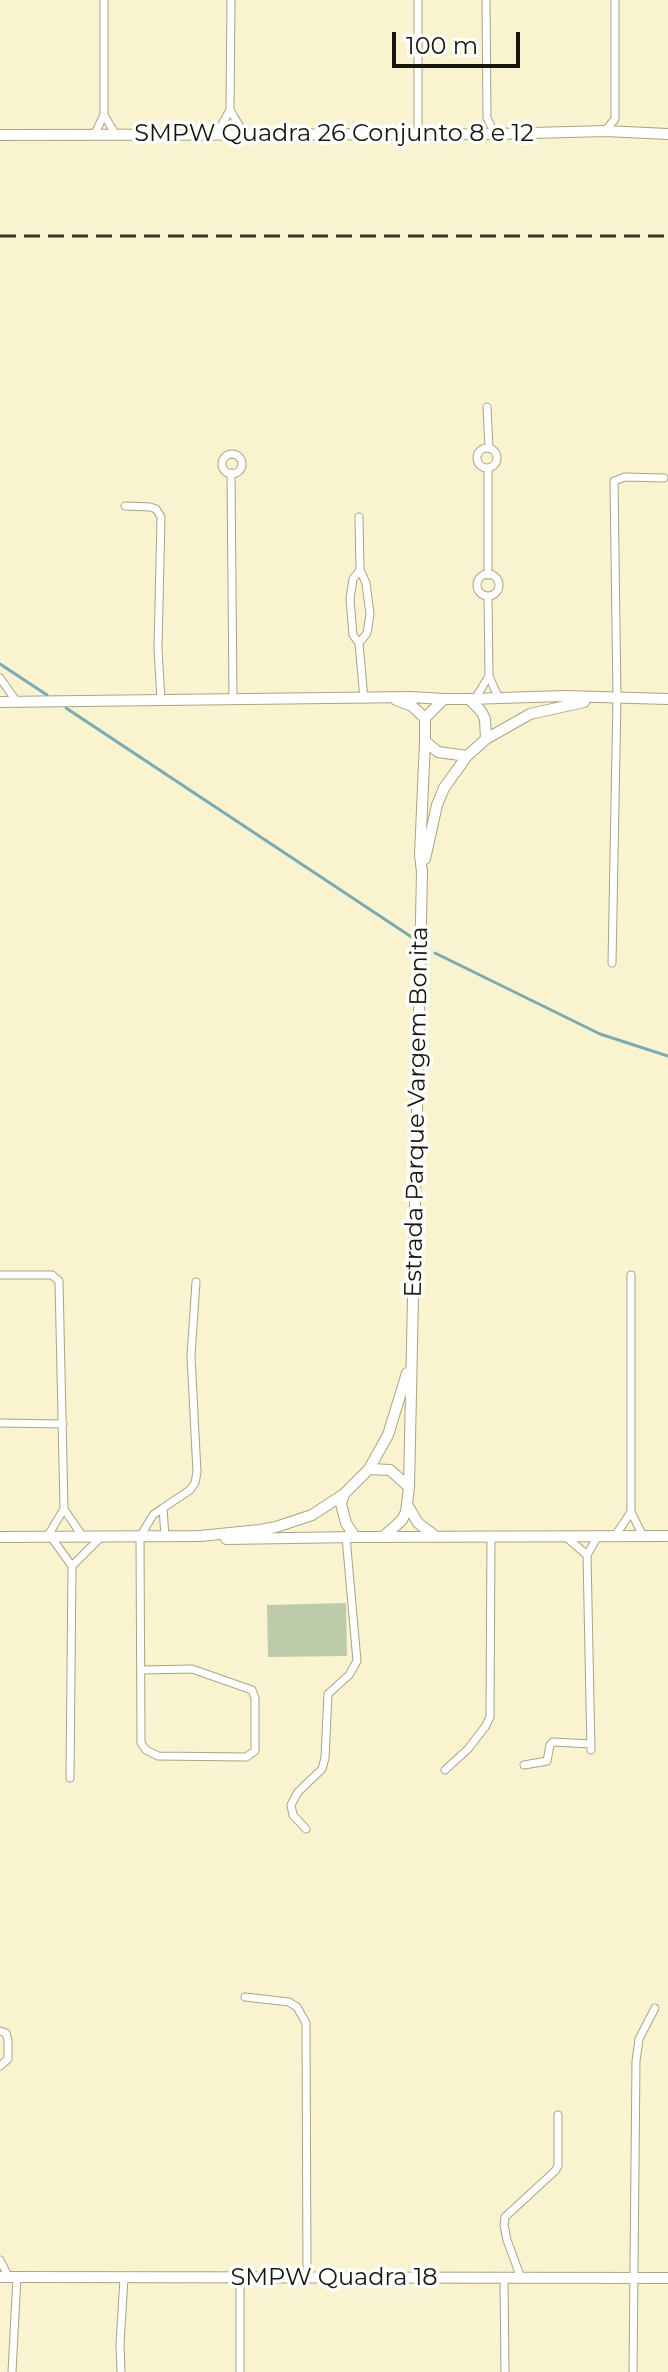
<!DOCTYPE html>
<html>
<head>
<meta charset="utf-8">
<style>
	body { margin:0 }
	#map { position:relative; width:668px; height:2372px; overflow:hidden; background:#f9f3d0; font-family:Montserrat,sans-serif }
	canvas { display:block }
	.scale { position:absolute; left:392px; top:32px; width:128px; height:36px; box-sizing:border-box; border:4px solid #19170a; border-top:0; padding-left:10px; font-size:24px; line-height:28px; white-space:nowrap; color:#19170a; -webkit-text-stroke:6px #fff; paint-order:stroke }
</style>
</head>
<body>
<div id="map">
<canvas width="668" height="2372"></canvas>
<div class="scale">100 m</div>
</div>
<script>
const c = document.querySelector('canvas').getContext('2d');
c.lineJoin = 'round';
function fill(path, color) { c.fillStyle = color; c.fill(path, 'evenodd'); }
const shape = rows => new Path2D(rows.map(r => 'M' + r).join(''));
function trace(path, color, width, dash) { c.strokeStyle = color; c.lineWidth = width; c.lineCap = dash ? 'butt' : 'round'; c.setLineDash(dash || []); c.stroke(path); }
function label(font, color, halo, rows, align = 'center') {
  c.font = font + ' Montserrat,sans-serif'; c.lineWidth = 7; c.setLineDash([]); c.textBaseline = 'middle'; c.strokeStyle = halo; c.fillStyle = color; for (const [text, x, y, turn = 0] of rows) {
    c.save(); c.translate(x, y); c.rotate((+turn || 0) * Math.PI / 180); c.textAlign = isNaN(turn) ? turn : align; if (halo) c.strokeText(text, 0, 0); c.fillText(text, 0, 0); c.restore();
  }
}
fill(shape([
	[346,1603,347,1656,268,1657,267,1605]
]), '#becbab');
trace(shape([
	[0,664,47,695],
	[66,708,413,938],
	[435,953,600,1034,668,1056]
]), '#7babb2', 3);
const street = shape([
	[418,0,418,135],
	[486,0,487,118,495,134],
	[230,110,245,135],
	[104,115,116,135],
	[605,131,615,119,615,0],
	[94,135,104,115,104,0],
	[216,135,230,110,231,0],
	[487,407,489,448],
	'477 458a10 10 0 1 1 20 0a10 10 0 1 1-20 0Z',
	'222 464a10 10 0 1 1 20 0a10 10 0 1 1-20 0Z',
	[488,469,488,575],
	[231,473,233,699],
	[125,506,150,507,156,509,161,517,158,649,161,700],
	[359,517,360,570,366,583,370,614,367,633,359,643,364,699],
	'477 585a11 11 0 1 1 22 0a11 11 0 1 1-22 0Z',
	[488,596,489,676,499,699],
	[359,643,353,635,350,599,353,579,360,570],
	[0,678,17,702],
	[475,699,489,676],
	[612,963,617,697,614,481,625,477,664,478],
	[0,1275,52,1275,59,1281,64,1509,47,1537],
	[631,1275,631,1512,643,1536],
	[0,1423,63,1424],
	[64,1509,83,1537],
	[165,1536,163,1508,190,1490,195,1483,197,1472,191,1356,196,1282],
	[615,1536,631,1512],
	[51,1537,72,1566,70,1778],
	[566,1537,587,1555],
	[72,1566,101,1537],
	[141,1670,192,1669,252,1690,255,1698,255,1751,246,1757,158,1756,146,1750,141,1743,140,1537,153,1515,163,1508],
	[591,1750,587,1555,598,1536],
	[524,1765,547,1761,550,1745,553,1742,591,1744],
	[445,1770,468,1749,485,1727,490,1717,491,1536],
	[306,1829,293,1815,291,1805,298,1792,322,1769,325,1758,328,1694,349,1675,357,1661,346,1537],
	[245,1997,289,2002,297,2007,306,2023,307,2277],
	[0,2031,6,2033,8,2040,8,2059,0,2066],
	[0,2260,8,2276],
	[504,2278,505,2372],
	[521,2278,507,2240,504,2225,505,2217,555,2171,558,2166,558,2115],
	[12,2372,17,2277],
	[121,2372,120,2344,124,2278],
	[240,2372,240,2279],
	[633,2372,636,2061,639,2039,655,2008]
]);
const secondary = shape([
	[0,135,495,134,605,131,668,134],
	[469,699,564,696,668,699],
	[396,700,412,706,425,718,425,741,438,752,467,756,486,739,485,719,481,711,469,699,444,699,425,718],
	[0,702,410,697,444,699],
	[486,739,530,714,584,702],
	[425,859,437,805,444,788,467,756],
	[369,1469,388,1435,407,1373],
	[409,1487,422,872,420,855,425,741],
	[408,1506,418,1523,434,1535],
	[384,1536,402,1520,406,1512,409,1487,390,1470,369,1469,344,1494,341,1504,346,1523,355,1537,668,1536],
	[0,1537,200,1536,260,1530,276,1527,312,1515,344,1494],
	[226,1539,355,1537],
	[0,2277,668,2278]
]);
trace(street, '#aaa483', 9);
trace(secondary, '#aaa483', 12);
trace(street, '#fff', 7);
trace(secondary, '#fff', 10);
trace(shape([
	[0,236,668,236]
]), '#3a3727', 3, [16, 8]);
label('24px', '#19170a', '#fff', [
	["SMPW Quadra 26 Conjunto 8 e 12",334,134],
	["Estrada Parque Vargem Bonita",417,1112,-89],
	["SMPW Quadra 18",334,2278]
]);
</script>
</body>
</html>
